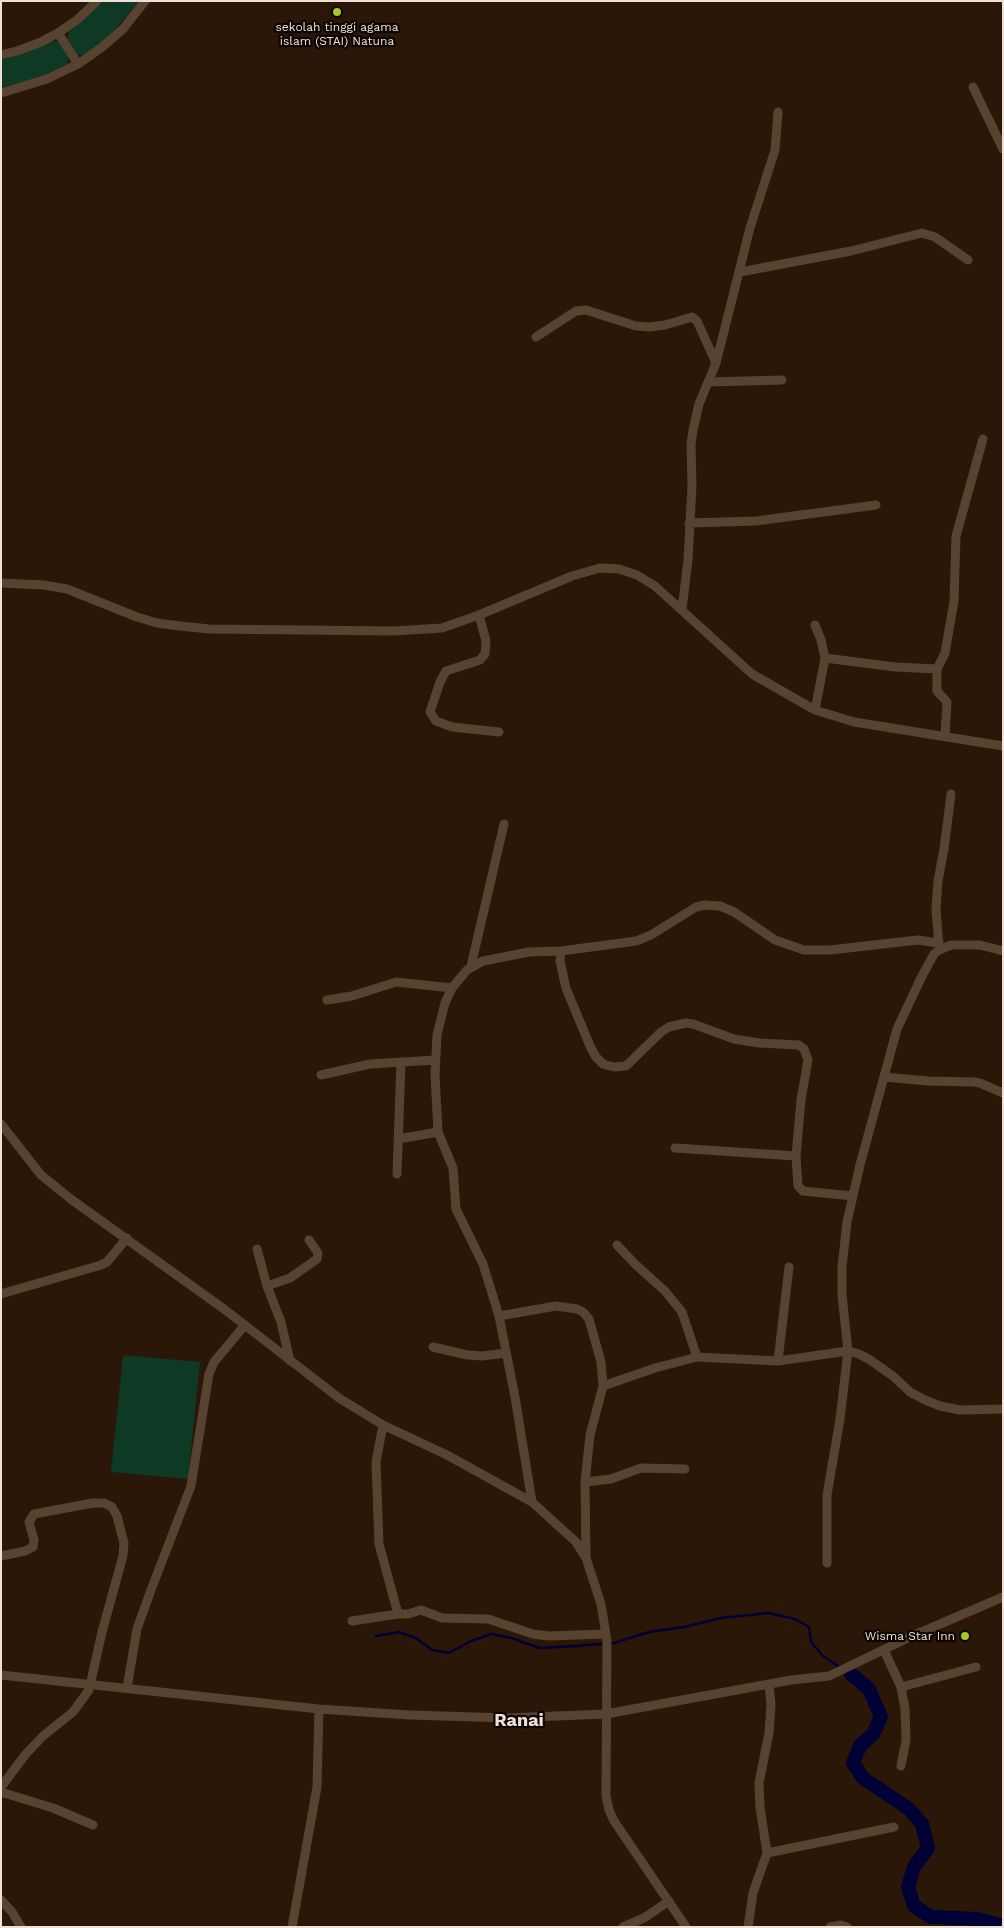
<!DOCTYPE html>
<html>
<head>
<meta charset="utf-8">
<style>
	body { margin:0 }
	#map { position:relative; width:1004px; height:1928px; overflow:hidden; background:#2a1707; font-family:"Work Sans",sans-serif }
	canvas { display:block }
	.frame { position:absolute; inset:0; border:2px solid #ede0d5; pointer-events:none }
</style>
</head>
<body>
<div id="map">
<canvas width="1004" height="1928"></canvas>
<div class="frame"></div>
</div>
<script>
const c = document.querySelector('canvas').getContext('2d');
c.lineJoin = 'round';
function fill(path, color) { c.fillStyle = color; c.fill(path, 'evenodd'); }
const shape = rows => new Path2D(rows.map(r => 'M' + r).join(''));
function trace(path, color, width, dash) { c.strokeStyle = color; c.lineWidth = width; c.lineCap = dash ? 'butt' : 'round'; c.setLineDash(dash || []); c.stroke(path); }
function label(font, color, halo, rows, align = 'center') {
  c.font = font + ' "Work Sans",sans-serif'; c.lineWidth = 4.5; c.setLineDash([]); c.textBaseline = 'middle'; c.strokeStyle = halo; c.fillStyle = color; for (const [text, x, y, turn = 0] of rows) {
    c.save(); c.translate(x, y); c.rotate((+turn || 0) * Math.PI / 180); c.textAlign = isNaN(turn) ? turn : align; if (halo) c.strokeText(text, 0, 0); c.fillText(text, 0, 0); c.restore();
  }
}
fill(shape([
	[104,1,139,1,112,33,97,46,84,55,77,55,67,41,69,32],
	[52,41,59,42,68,55,68,62,66,65,38,78,1,87,1,60,30,51],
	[123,1355,200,1362,188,1479,111,1472]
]), '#0e3924');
trace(shape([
	[376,1636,399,1632,416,1638,432,1650,449,1653,471,1641,491,1634,511,1638,540,1648,575,1646,614,1643,649,1632,684,1627,721,1618,769,1613,795,1619,809,1627,811,1642,823,1656,841,1668],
	[845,1671,851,1674]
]), '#000034', 2.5);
trace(shape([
	[851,1674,869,1689,881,1717,873,1734,860,1746,853,1763,863,1778,909,1809,922,1824,928,1848,914,1867,908,1887,914,1906,931,1917,978,1919,1003,1926]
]), '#000034', 14);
trace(shape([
	[58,33,78,64],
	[1,55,17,51,41,42,58,33,77,20,97,1],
	[973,87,1003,149],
	[1,93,47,79,78,64,101,48,123,29,145,1],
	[740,272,851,251,922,233,935,237,968,260],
	[536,337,576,311,586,310,636,326,650,327,665,325,692,317,697,321,716,363],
	[708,382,782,380],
	[689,523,756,521,876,505],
	[1,583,44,585,67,589,137,617,157,623,180,626,209,629,393,631,442,628,479,615,572,576,600,568,619,569,637,575,655,586,752,674,815,710,854,722,1003,746],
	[682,609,688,560,692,486,691,444,693,430,699,404,716,363,750,228,775,150,778,112],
	[479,615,486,641,485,654,480,660,446,671,440,682,430,712,436,721,452,727,499,732],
	[825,658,895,667,937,669],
	[815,710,825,658,821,640,815,625],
	[945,735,947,702,937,691,937,669,945,653,954,601,956,536,983,439],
	[939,947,936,909,938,881,944,849,951,794],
	[561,951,560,961,566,988,590,1046,596,1057,603,1064,614,1067,626,1066,661,1032,669,1027,686,1023,693,1024,734,1039,759,1043,799,1045,804,1049,808,1060,801,1100,796,1156,798,1186,803,1191,853,1196],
	[471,966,504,824],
	[327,1000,352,996,396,982,452,988],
	[321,1075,370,1064,435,1060],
	[884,1077,928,1081,974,1082,980,1083,1003,1093],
	[1,1124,41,1175,72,1200,224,1309,339,1398,383,1425,447,1455,532,1502,576,1542,586,1558,601,1604,607,1641,606,1796,609,1810,614,1821,686,1927],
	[398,1139,438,1132],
	[675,1148,796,1156],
	[397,1174,401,1062],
	[617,1245,635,1264,665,1291,682,1312,697,1357],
	[257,1249,267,1286,281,1322,290,1361],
	[267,1286,290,1278,317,1259,318,1253,309,1240],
	[1,1294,101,1265,107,1262,127,1238],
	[499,1316,483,1264,456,1209,453,1168,438,1132,435,1075,437,1035,445,1003,452,988,467,970,483,961,529,952,561,951,636,941,651,935,696,907,705,905,720,906,734,912,775,940,804,950,830,950,918,940,938,943],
	[433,1347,467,1355,482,1356,506,1353],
	[778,1361,789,1267],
	[603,1386,655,1368,697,1357,778,1361,848,1351,859,1354,870,1360,893,1376,910,1392,925,1400,940,1406,960,1410,1003,1409],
	[383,1425,376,1462,379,1544,398,1614,408,1614,421,1610,442,1618,488,1619,533,1634,548,1636,606,1634],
	[585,1482,611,1479,641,1468,685,1469],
	[532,1502,515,1397,499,1316,556,1306,577,1309,583,1312,589,1319,601,1362,603,1386,590,1435,585,1482,586,1556],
	[1,1556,25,1551,33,1547,34,1540,29,1522,34,1514,93,1503,104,1503,112,1507,117,1516,124,1543,123,1556,102,1632,89,1690,73,1712,43,1736,25,1755,1,1787],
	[827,1563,827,1495,840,1419,848,1351,842,1295,842,1267,847,1222,860,1165,897,1029,921,978,934,954,939,950,951,945,980,945,1003,951],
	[352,1621,398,1614],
	[884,1650,901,1687,905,1709,906,1740,901,1766],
	[1,1675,319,1709,410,1715,507,1718,606,1714,791,1680,829,1676,910,1637,1003,1597],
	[901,1687,976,1667],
	[127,1688,137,1629,151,1590,191,1486,209,1374,214,1362,245,1325],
	[1,1792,53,1808,93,1825],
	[767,1853,894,1827],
	[1,1900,12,1912,21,1927],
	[292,1927,317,1787,319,1709],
	[623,1927,644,1918,669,1901],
	[748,1927,753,1893,767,1853,760,1807,759,1783,769,1733,771,1705,769,1685],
	[830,1927,841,1925,847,1927]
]), '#584331', 9);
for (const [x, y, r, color] of [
	[337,12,5,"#a5c822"],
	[965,1636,5,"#a5c822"]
]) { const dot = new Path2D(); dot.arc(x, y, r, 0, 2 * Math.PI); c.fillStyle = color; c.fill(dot); trace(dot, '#0c0502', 2); }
label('12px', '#ede0d5', '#0c0502', [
	["sekolah tinggi agama",337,27],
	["islam (STAI) Natuna",337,41],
	["Wisma Star Inn",955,1636,"right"]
]);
label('bold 18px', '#ede0d5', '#0c0502', [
	["Ranai",519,1721]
]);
</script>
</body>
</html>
